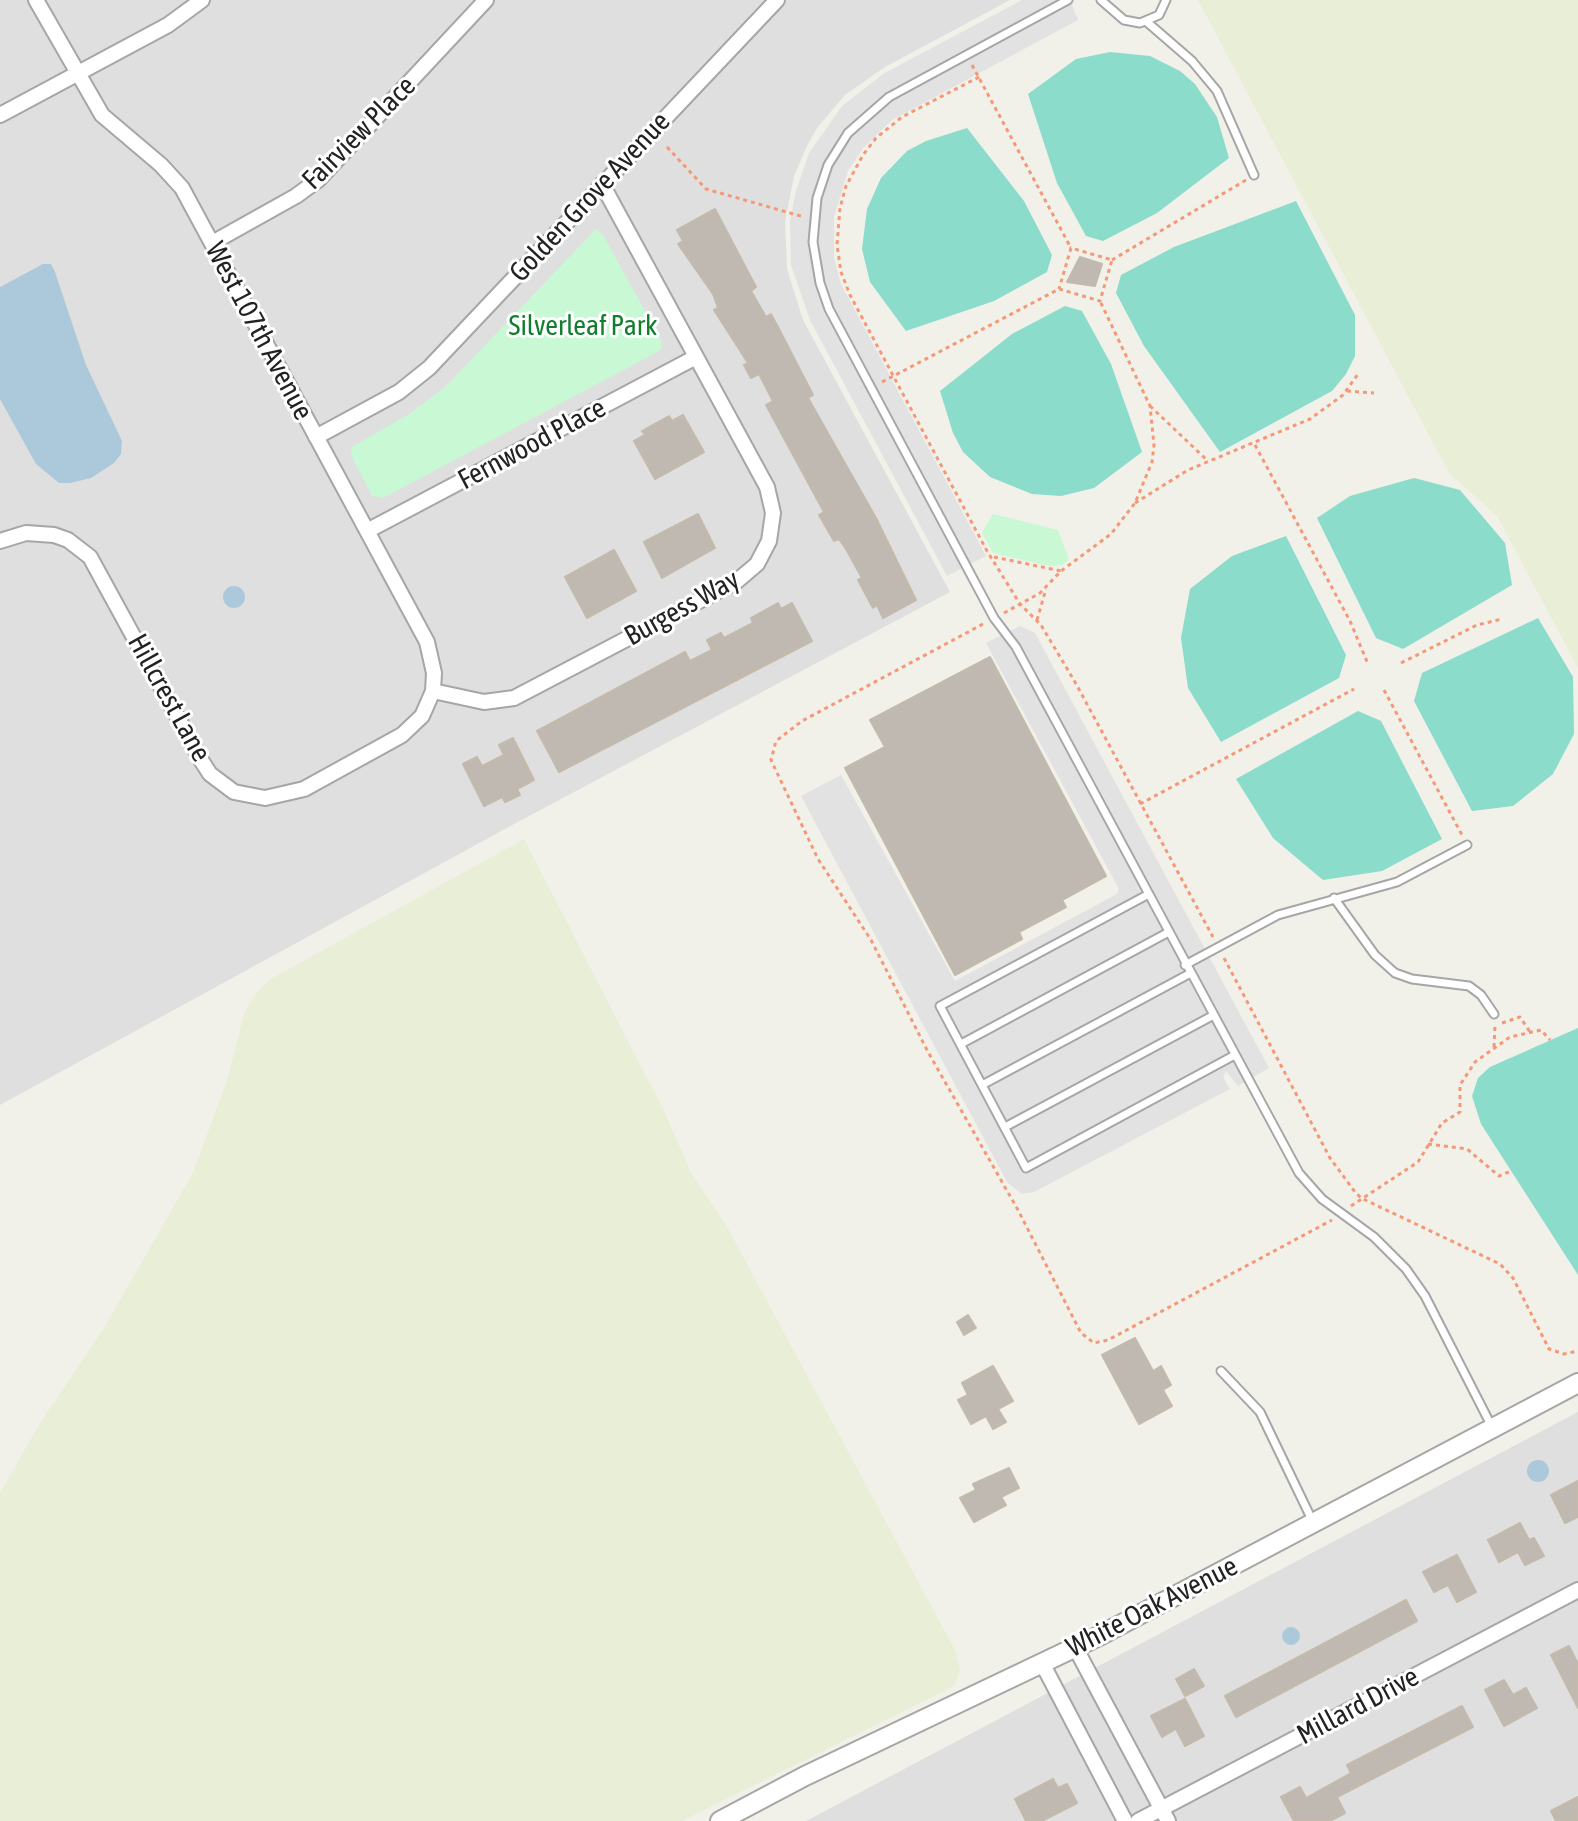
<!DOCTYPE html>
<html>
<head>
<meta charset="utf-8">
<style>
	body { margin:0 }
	canvas { display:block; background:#f1f0e9 }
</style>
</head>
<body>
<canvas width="1578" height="1821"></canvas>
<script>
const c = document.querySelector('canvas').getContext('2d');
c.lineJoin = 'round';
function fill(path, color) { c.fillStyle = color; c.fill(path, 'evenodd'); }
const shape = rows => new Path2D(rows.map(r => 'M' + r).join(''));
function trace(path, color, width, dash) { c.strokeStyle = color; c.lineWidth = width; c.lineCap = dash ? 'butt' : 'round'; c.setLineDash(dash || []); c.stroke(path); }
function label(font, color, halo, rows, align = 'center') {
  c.font = font + ' "Asap Condensed",sans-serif'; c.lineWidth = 6; c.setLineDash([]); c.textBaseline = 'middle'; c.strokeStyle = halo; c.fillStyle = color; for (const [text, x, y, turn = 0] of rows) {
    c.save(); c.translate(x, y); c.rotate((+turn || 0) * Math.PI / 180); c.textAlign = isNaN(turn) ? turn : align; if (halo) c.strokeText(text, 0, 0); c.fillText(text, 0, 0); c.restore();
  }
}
fill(shape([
	[0,0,1010,0,885,67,845,95,817,128,806,148,794,176,785,222,787,269,803,320,950,592,514,824,0,1105],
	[1578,1412,1578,1821,806,1821]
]), '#e0dfdf');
fill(shape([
	[1198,0,1578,0,1578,668,1497,516,1449,473],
	[524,839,665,1113,691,1173,726,1225,955,1650,960,1670,954,1686,682,1821,0,1821,0,1493,40,1423,105,1326,193,1173,228,1077,244,1014,254,996,269,980]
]), '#e9efd6');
fill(shape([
	[596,229,603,235,661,340,661,350,383,498,372,496,351,455,352,447,409,414,446,386],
	[993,514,1058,530,1069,560,1062,565,1049,566,993,553,982,533]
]), '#c9f8d5');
fill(shape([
	[1110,52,1150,56,1180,71,1195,84,1217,117,1229,158,1157,213,1103,241,1086,236,1057,183,1028,94,1076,59],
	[967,128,1024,201,1052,255,1047,272,994,301,906,331,870,282,862,249,867,209,881,178,907,151,926,141],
	[1296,201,1355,315,1355,356,1346,374,1332,391,1220,452,1144,346,1116,293,1121,275,1174,247],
	[1065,306,1082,311,1111,364,1142,452,1094,488,1061,496,1032,494,990,477,963,452,953,433,940,391,1012,334],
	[1414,478,1460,490,1505,543,1512,585,1403,649,1376,638,1317,518,1350,496],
	[1286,536,1346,655,1339,678,1221,742,1188,688,1181,638,1190,589,1232,556],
	[1538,618,1573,677,1574,734,1553,774,1513,806,1472,811,1414,701,1422,673],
	[1358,711,1381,721,1442,839,1382,871,1323,880,1273,838,1236,779],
	[1578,1028,1578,1275,1481,1124,1472,1096,1478,1078,1490,1067]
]), '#8bdccb');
fill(shape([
	[1022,0,1070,0,1078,20,892,120,863,148,848,171,834,217,834,258,841,284,986,556,947,576,810,320,791,265,790,221,796,191,809,153,842,106,883,74],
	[1020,626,1035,633,1269,1068,1238,1086,1226,1071,1223,1077,1230,1089,1034,1192,1022,1194,1007,1182,801,796,841,775,955,981,1117,894,1119,889,986,643]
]), '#e2e2e2');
fill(shape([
	[43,264,51,264,55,272,86,365,122,441,121,454,114,463,91,478,70,483,59,483,36,464,0,399,0,287],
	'223 597a11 11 0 1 1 22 0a11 11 0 1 1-22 0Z',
	'1527 1471a11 11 0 1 1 22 0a11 11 0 1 1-22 0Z',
	'1282 1636a9 9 0 1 1 18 0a9 9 0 1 1-18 0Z'
]), '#acc9dc');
const building = shape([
	[715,209,756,287,751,291,766,317,771,314,778,327,813,395,808,398,876,518,916,600,883,618,877,605,873,608,858,580,862,578,846,549,839,539,834,541,819,515,824,512,766,405,773,401,759,374,751,378,744,365,748,363,714,310,718,308,713,294,678,244,683,241,677,230,715,209],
	[1080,257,1102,264,1095,286,1067,282,1080,257],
	[683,415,704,452,655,479,634,441,645,435,642,431,669,416,672,421,683,415],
	[698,514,715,548,662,578,644,542,698,514],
	[614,550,636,591,587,618,565,577,614,550],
	[778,603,781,609,792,603,812,641,559,772,537,731,685,652,690,661,712,650,707,640,721,633,724,638,753,623,751,618,778,603],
	[990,657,1106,876,1062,900,1066,907,1019,932,1022,939,955,975,845,768,885,747,870,720,990,657],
	[513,738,534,780,517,789,520,795,505,802,502,797,484,806,463,764,477,757,482,766,504,755,499,745,513,738],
	[968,1315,976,1328,964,1335,957,1322,968,1315],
	[1135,1338,1153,1371,1161,1366,1171,1385,1163,1390,1172,1406,1139,1424,1102,1355,1135,1338],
	[993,1366,1013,1401,998,1409,1006,1422,993,1429,986,1416,971,1424,958,1400,968,1395,962,1383,993,1366],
	[1009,1468,1019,1488,1001,1497,1006,1505,974,1522,960,1498,976,1490,973,1484,1009,1468],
	[1578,1481,1578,1517,1565,1523,1551,1495,1578,1481],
	[1520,1523,1529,1540,1534,1538,1544,1556,1525,1565,1518,1552,1499,1562,1488,1540,1520,1523],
	[1457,1555,1476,1592,1457,1602,1448,1585,1434,1592,1423,1572,1457,1555],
	[1406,1600,1417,1621,1236,1717,1225,1696,1406,1600],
	[1569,1646,1578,1664,1578,1708,1551,1655,1569,1646],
	[1194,1669,1204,1686,1185,1696,1176,1679,1194,1669],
	[1504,1680,1513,1695,1526,1688,1537,1708,1504,1726,1485,1690,1504,1680],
	[1185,1699,1204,1736,1185,1746,1176,1729,1162,1737,1151,1716,1185,1699],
	[1462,1706,1473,1727,1337,1797,1345,1813,1330,1821,1294,1821,1281,1797,1300,1787,1306,1798,1351,1773,1347,1765,1462,1706],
	[1053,1779,1058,1788,1067,1784,1077,1803,1042,1821,1026,1821,1015,1799,1053,1779],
	[1578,1797,1578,1821,1556,1821,1551,1811,1578,1797]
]);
fill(building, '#bfb9b2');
trace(building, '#c3baac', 2);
const service = shape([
	[1068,0,889,97,848,133,828,165,817,198,813,242,820,283,829,309,994,618,1016,647,1299,1173,1322,1199,1374,1237,1406,1269,1425,1296,1492,1427],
	[1101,0,1124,20,1140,23,1159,15,1166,0],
	[1147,22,1192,61,1217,91,1254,175],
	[1147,895,940,1006,1026,1168,1233,1056],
	[1334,898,1375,955,1395,973,1412,979,1469,986,1481,995,1494,1014],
	[1185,965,1278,915,1397,882,1467,845],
	[961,1044,1167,933],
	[982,1085,1189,974],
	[1005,1127,1212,1016],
	[1221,1371,1260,1412,1313,1522]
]);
const minor = shape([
	[0,115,168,25,202,0],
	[212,243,296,196,318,180,486,0],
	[316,437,399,392,429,368,777,0],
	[367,531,696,357],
	[0,541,26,533,54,535,68,540,90,557,201,760,210,774,234,792,265,798,304,789,402,735,422,716,433,691,434,673,427,642,182,188,161,165,102,115,36,0],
	[433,691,484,702,514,698,737,581,757,564,769,541,773,513,767,487,602,184],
	[1075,1647,1168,1821],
	[1042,1663,1125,1821],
	[1138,1821,1578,1590]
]);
const tertiary = shape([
	[720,1821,805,1776,1101,1635,1578,1383]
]);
trace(service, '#a6a6a6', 11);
trace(minor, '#a6a6a6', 18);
trace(tertiary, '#a6a6a6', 22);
trace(shape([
	[972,65,1071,248],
	[979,77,902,117,876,138,863,155,846,186,840,208,837,245,841,272,850,295,987,551,1020,604,1041,625,1075,682,1213,937],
	[667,147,706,189,804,217],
	[1112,260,1246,180],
	[882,382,1059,289,1100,301,1112,260,1071,248,1059,289],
	[1347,391,1374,393],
	[1150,406,1208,461],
	[1255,445,1350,621,1368,664],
	[1135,503,1188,470,1310,419,1343,395,1358,374],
	[994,557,1061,571],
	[1004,613,1040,593,1061,571,1111,534,1135,503,1152,462,1154,445,1150,406,1100,301],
	[1037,620,1046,589],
	[983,624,802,721,776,741,771,760,818,859,871,940,928,1052,1018,1210,1081,1333,1094,1343,1108,1340,1332,1220],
	[1401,663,1477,625,1502,619],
	[1384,690,1462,835],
	[1140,804,1354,689],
	[1224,958,1330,1158,1355,1192,1361,1198,1500,1264,1513,1278,1549,1349,1564,1354,1578,1351],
	[1502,1023,1520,1017,1530,1032],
	[1494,1047,1495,1026],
	[1428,1144,1467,1149,1499,1176,1511,1171],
	[1351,1206,1418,1162,1442,1123,1460,1112,1460,1085,1475,1062,1510,1037,1541,1030,1550,1040]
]), '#f49977', 3, [4, 4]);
trace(service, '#fff', 7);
trace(minor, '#fff', 14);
trace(tertiary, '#fff', 18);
label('28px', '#222', '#fff', [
	["Fairview Place",359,133,-45],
	["Golden Grove Avenue",590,197,-47],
	["West 107th Avenue",259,331,62],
	["Fernwood Place",532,444,-28],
	["Burgess Way",682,608,-29],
	["Hillcrest Lane",169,698,61],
	["White Oak Avenue",1152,1607,-27],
	["Millard Drive",1358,1706,-28]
]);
label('28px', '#117e2d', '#fff', [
	["Silverleaf Park",583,326]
]);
</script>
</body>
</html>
